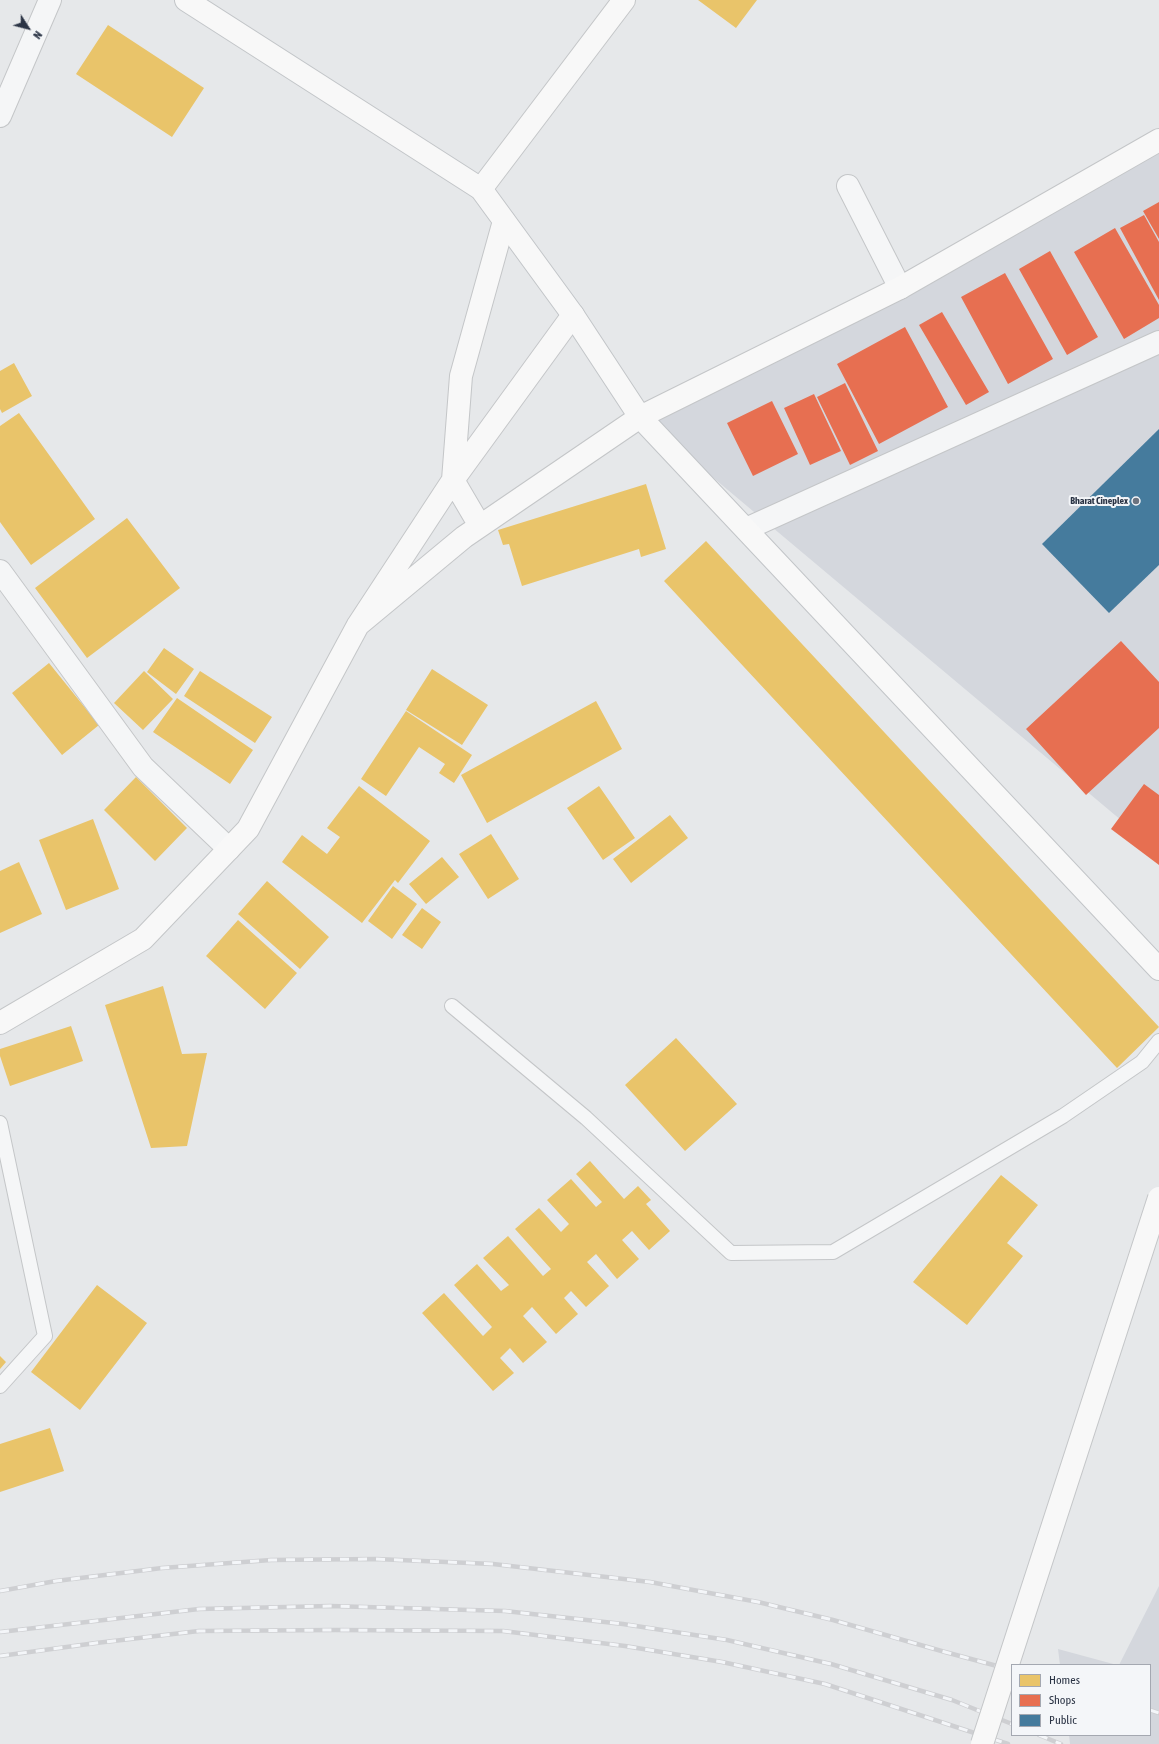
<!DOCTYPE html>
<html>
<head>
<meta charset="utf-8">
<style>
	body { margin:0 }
	#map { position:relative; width:1159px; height:1744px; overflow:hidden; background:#e6e8ea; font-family:"Asap Condensed",sans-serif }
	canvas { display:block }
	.legend { position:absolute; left:1011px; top:1664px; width:140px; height:72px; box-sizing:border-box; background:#f4f6f9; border:1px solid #a4a8b1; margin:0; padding:5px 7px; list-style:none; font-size:12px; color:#2b3445 }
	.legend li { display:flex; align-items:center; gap:8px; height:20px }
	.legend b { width:20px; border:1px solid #a4a8b1 }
	.north { position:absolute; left:8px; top:8px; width:40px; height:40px; -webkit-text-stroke:3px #f4f6f9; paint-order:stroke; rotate:126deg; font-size:11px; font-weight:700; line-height:16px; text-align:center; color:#2b3445 }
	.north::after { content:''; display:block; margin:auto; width:14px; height:18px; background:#2b3445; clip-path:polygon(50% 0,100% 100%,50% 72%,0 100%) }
</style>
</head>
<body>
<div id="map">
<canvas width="1159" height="1744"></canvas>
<ul class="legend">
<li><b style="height:11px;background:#e9c46a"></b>Homes</li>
<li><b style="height:11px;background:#e76f51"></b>Shops</li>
<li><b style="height:11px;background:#457b9d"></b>Public</li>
</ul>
<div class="north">N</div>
</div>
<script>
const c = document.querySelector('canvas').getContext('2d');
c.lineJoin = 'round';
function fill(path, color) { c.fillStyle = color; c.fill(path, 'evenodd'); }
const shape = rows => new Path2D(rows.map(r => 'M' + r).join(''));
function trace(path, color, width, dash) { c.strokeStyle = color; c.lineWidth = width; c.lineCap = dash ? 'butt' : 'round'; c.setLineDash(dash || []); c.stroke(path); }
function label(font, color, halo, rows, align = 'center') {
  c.font = font + ' "Asap Condensed",sans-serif'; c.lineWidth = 4; c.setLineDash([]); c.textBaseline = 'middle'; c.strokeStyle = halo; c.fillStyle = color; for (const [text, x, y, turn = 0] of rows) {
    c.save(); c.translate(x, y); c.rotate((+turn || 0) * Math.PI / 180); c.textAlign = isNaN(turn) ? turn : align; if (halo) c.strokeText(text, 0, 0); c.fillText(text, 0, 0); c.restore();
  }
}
fill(shape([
	[1159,150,1159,852,635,412],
	[1159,1586,1159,1744,1070,1744,1069,1735,1150,1735,1150,1665,1119,1665],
	[1058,1649,1117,1665,1060,1665]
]), '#d4d7dd');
fill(shape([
	[698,0,757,0,736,28],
	[108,25,204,88,172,137,76,74],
	[14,363,32,396,2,413,0,409,0,371],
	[19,413,95,519,31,565,0,522,0,426],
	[646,484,666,549,641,557,639,549,522,586,509,544,503,545,498,530],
	[127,518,180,588,87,658,35,588],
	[706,541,1159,1027,1117,1068,664,581],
	[164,648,194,669,176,694,147,672],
	[49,663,99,725,62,755,12,693],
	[432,669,488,705,462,745,406,710],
	[144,671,173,699,143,730,114,703],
	[200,671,272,717,255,743,184,696],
	[177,698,253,750,230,784,153,732],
	[596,701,622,749,487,823,461,775],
	[406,711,472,755,454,783,439,773,445,764,419,747,386,796,361,779],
	[136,777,187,828,155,861,104,810],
	[359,786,430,841,398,883,395,880,362,923,282,862,302,835,327,854,340,837,327,828],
	[599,786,635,838,603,860,567,808],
	[670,815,688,838,631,883,613,859],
	[93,819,119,889,66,910,39,840],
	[491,834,519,879,488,899,459,854],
	[442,857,459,877,426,904,409,884],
	[19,862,42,914,0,933,0,871],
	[267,881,329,937,300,969,238,914],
	[393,886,417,904,392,939,368,921],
	[422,908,441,922,422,949,402,935],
	[238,920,297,973,265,1009,206,956],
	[163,986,182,1054,207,1053,187,1146,151,1148,105,1005],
	[71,1026,83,1061,10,1086,0,1056,0,1049],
	[676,1038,737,1104,685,1151,625,1085],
	[590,1161,624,1199,638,1186,651,1200,646,1204,670,1231,649,1250,632,1231,622,1240,639,1259,617,1279,596,1254,587,1262,609,1286,586,1307,571,1291,564,1298,578,1314,556,1334,532,1307,523,1316,547,1342,523,1363,510,1348,500,1358,514,1373,493,1391,422,1313,444,1293,483,1336,492,1327,454,1285,477,1264,501,1291,509,1285,483,1258,508,1236,543,1276,551,1269,515,1229,539,1208,561,1232,569,1224,547,1200,571,1179,596,1207,602,1202,576,1174],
	[1001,1175,1038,1205,1007,1243,1023,1256,967,1325,913,1282],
	[97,1285,147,1323,80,1410,31,1372],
	[0,1356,6,1362,0,1369],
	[50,1428,64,1471,0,1492,0,1444]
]), '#e9c46a');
fill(shape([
	[1159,202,1159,239,1143,211],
	[1144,215,1159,242,1159,300,1120,228],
	[1115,228,1159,305,1159,318,1124,339,1074,252],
	[1050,251,1098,337,1067,355,1019,269],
	[1005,273,1053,359,1008,384,961,297],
	[942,312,989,392,966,405,919,325],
	[905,327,948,407,879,444,837,364],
	[845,383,878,451,850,465,817,397],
	[814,394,841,451,810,465,784,408],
	[772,401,798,454,753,476,727,423],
	[1121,641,1159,682,1159,728,1086,795,1026,729],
	[1144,784,1159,795,1159,865,1111,829]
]), '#e76f51');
fill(shape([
	[1159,429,1159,565,1109,613,1042,544]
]), '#457b9d');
const lane = shape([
	[452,1006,586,1118,731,1253,833,1252,1063,1116,1142,1062,1159,1041],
	[0,1123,45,1336,0,1386]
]);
const street = shape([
	[0,116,50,0],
	[848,186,900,288],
	[746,529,1159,342],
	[0,571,143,767,229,849]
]);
const secondary = shape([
	[481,189,624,0],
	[480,526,453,480,461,376,504,221],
	[358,625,464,537,640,417,900,288,1159,140],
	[0,1023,143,939,248,829,358,625,453,480,573,315]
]);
const primary = shape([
	[186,0,481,189,573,315,640,417,1159,969]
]);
trace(lane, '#c4c6c8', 16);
trace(street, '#c4c6c8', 24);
trace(secondary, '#c4c6c8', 24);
trace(primary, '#c2c5c8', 24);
trace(lane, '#f5f6f7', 14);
trace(street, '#f5f6f7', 22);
trace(secondary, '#f8f8f8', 22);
trace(primary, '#f8f8f8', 22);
const rail = shape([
	[0,1591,56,1581,162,1568,271,1560,376,1559,493,1564,650,1582,758,1602,833,1620,945,1652,1012,1670],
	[0,1632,199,1609,330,1606,505,1611,623,1624,727,1640,831,1664,952,1700,1012,1724],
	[0,1656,96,1643,199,1631,335,1630,503,1631,625,1646,722,1662,825,1684,1008,1744],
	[1150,1710,1159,1713],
	[1039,1735,1061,1744]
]);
trace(rail, '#cecfd2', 4.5);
trace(rail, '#f4f6f9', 3, [9]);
const secondaryBridge = shape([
	[982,1744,1159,1198]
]);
trace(secondaryBridge, '#c4c6c8', 24, []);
trace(secondaryBridge, '#f8f8f8', 22);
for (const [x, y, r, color] of [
	[1136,501,4,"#6c737f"]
]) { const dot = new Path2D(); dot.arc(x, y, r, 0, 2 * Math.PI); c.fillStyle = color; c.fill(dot); trace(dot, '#f4f6f9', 1.5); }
label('bold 10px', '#2b3445', '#f4f6f9', [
	["Bharat Cineplex",1128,501]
], 'right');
</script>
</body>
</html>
